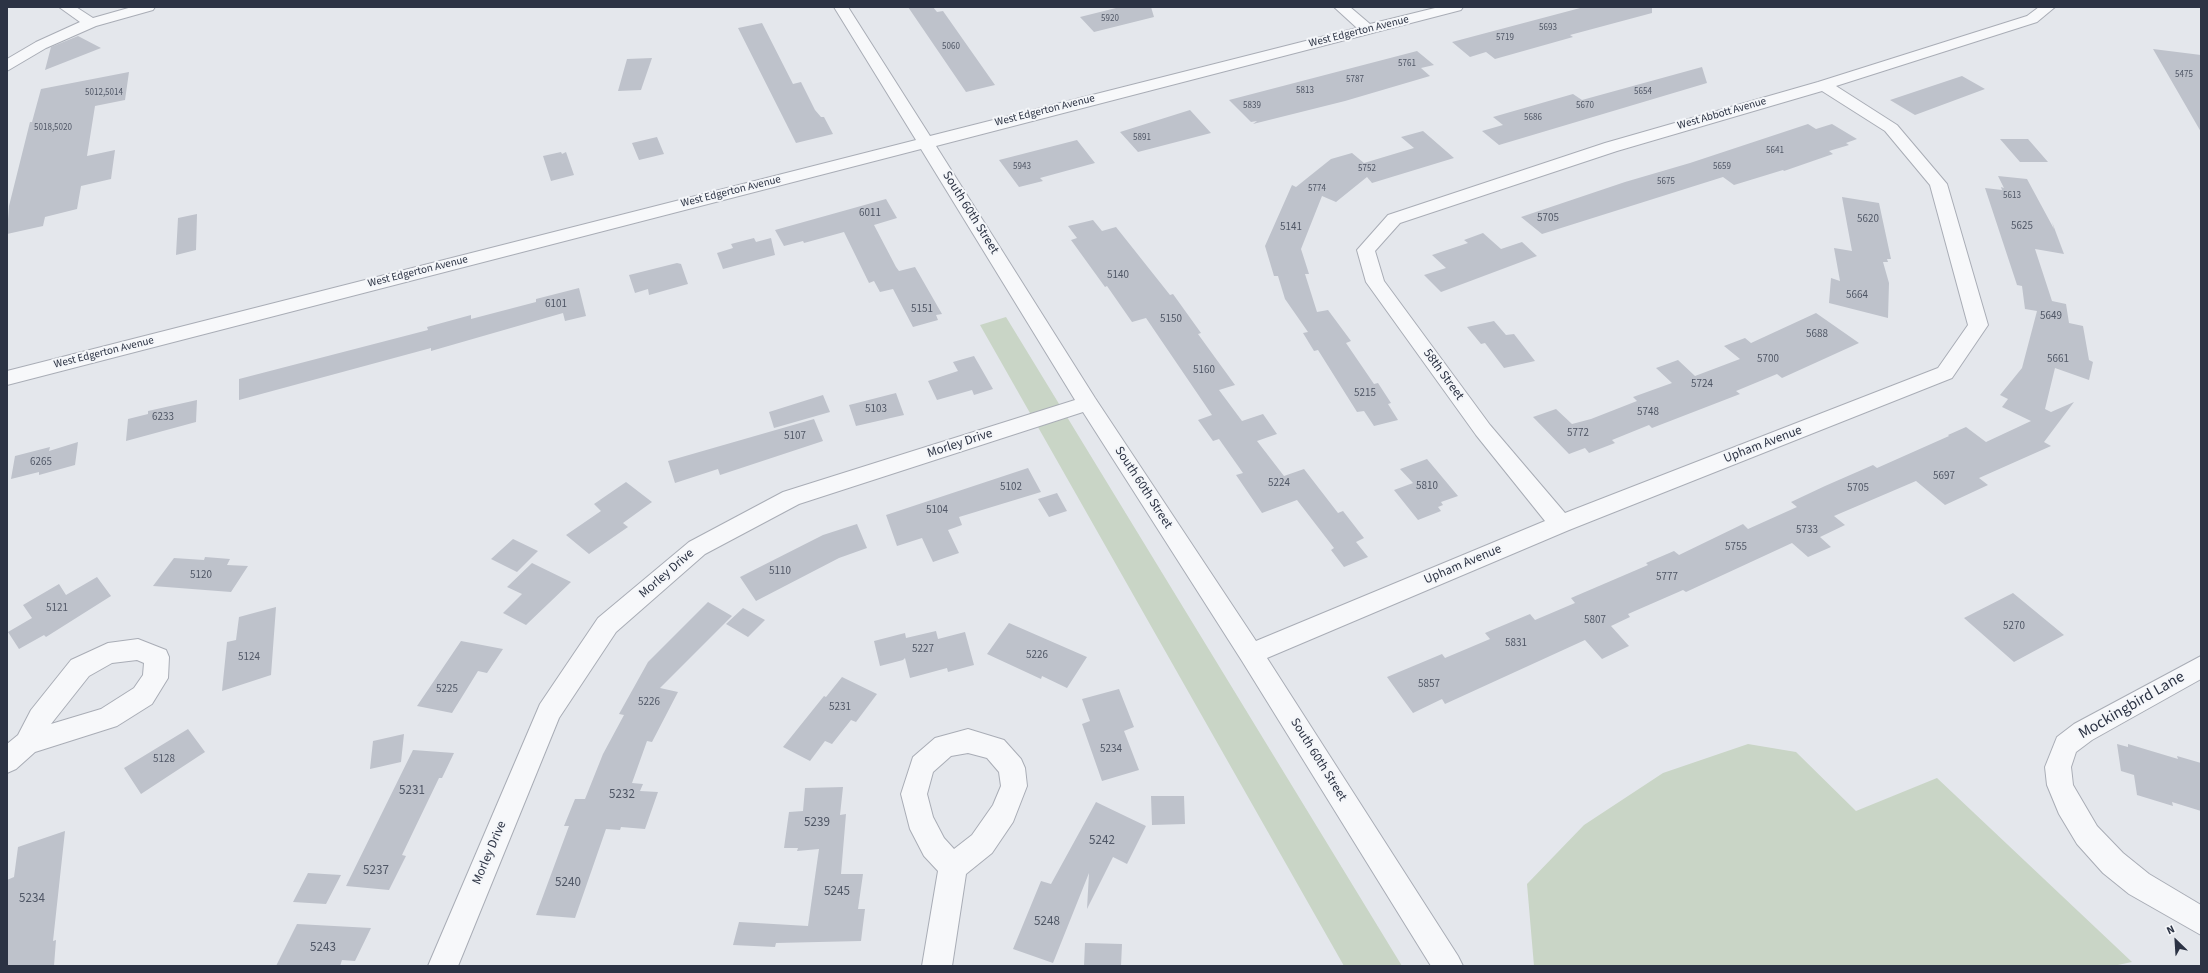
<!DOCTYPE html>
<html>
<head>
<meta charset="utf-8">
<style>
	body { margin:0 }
	#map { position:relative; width:2208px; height:973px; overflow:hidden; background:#e4e7ec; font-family:"Source Sans 3",sans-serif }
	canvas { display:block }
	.frame { position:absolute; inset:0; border:8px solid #2c3344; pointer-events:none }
	.north { position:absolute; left:2156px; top:921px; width:40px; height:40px; -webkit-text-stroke:3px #f4f6f9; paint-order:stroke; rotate:335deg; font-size:11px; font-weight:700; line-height:16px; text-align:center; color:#2c3344 }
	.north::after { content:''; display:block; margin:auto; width:14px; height:18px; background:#2c3344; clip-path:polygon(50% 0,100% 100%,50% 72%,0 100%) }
</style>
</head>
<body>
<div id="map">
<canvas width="2208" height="973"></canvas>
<div class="frame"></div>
<div class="north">N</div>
</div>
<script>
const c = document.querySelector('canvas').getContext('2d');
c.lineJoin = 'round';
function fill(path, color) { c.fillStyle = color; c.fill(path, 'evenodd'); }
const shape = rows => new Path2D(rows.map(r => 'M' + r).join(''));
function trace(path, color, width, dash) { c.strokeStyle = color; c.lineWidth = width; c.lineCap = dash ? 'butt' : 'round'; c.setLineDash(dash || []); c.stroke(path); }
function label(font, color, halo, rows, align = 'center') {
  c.font = font + ' "Source Sans 3",sans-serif'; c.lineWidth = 4; c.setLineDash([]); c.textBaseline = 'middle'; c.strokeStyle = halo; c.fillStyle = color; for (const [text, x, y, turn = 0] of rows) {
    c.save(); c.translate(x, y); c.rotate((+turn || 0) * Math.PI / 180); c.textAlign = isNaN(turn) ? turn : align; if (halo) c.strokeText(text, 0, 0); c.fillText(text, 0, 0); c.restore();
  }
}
fill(shape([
	[1006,317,1402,966,1344,966,980,325],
	[1748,744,1796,752,1856,811,1937,778,2132,962,2113,966,1534,966,1527,884,1584,825,1663,773]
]), '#c9d5c6');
fill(shape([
	[908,7,933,7,937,12,943,11,995,85,966,92],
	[1120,7,1151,7,1154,17,1094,32,1080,17],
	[1584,7,1652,7,1652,13,1570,35,1573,37,1495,59,1486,52,1470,57,1452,42],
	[762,23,793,84,801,82,815,110,821,117,824,117,833,134,796,143,738,28],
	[78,36,101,48,45,70,51,47],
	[2153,49,2201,55,2201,132],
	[1417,51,1434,65,1421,68,1430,76,1345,101,1253,124,1257,121,1251,122,1229,100],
	[652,58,641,90,618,91,627,59],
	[1702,67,1707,83,1499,145,1482,131,1503,125,1493,117,1573,94,1582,100],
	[129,72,125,100,95,106,87,156,115,150,111,179,81,186,77,209,45,217,43,226,7,234,9,206,30,122,32,122,41,89],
	[1962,76,1985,89,1915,115,1890,100],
	[1190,110,1211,133,1138,152,1120,132],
	[1808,124,1816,129,1832,124,1857,139,1846,143,1849,145,1829,151,1833,154,1784,171,1783,170,1734,185,1723,177,1542,234,1521,217,1625,182,1690,163],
	[1423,131,1454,158,1372,183,1367,177,1336,202,1322,196,1301,249,1309,274,1305,274,1317,312,1328,310,1351,341,1346,343,1374,384,1378,383,1391,403,1388,404,1398,420,1374,426,1364,411,1357,412,1318,350,1314,351,1303,333,1308,332,1285,299,1278,276,1274,276,1265,246,1292,185,1296,187,1331,159,1352,153,1364,163,1414,148,1401,137],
	[657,137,664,154,639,160,632,143],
	[2000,139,2028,139,2048,162,2020,162],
	[1077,140,1095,163,1040,178,1043,181,1019,187,999,160],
	[561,152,562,154,566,152,574,175,551,181,543,156],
	[1998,176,2027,179,2054,229,2052,222,2064,254,2035,249,2052,301,2066,304,2069,323,2083,326,2089,360,2093,362,2089,380,2055,368,2045,409,2051,412,2074,402,2044,442,2051,446,1979,478,1988,485,1945,505,1916,481,1834,516,1845,525,1820,537,1831,547,1808,557,1792,543,1686,592,1683,590,1628,614,1630,617,1611,626,1629,646,1602,659,1585,640,1445,704,1442,699,1413,713,1387,677,1442,654,1445,658,1490,639,1485,633,1530,614,1535,620,1575,603,1571,598,1648,565,1646,563,1674,551,1679,555,1743,524,1748,529,1797,507,1791,502,1825,486,1873,465,1877,468,1949,436,1948,435,1966,427,1986,442,2031,421,2002,407,2008,399,2000,395,2022,368,2037,311,2025,309,2022,286,2017,285,1985,188,2002,190,2001,187,2004,188],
	[1842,197,1879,203,1891,259,1887,259,1888,262,1883,262,1889,283,1888,318,1829,303,1831,278,1840,281,1834,248,1852,251],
	[886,199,897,218,874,225,896,267,899,271,915,267,942,314,936,315,938,320,913,327,893,289,880,292,874,281,869,283,844,232,804,243,803,241,784,246,775,230],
	[197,214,196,250,176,255,178,218],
	[1093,220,1102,231,1116,227,1170,295,1173,294,1201,333,1198,334,1235,385,1219,390,1242,421,1263,414,1277,434,1257,441,1284,476,1304,469,1338,513,1343,511,1364,538,1356,542,1368,557,1344,567,1331,550,1334,548,1297,500,1262,513,1236,475,1243,473,1219,439,1213,441,1198,420,1212,415,1146,318,1132,322,1107,286,1105,287,1071,240,1077,238,1068,226],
	[1483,233,1501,249,1522,242,1537,256,1441,292,1424,275,1446,268,1432,255,1468,243,1464,240],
	[754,238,756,242,771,238,775,255,723,269,717,253,733,248,731,244],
	[677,263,681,264,688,284,649,295,648,289,635,293,629,275],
	[579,288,586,316,565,321,563,313,431,351,431,348,239,400,239,379,428,330,427,327,471,315,471,319,536,302,536,299],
	[1816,313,1859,343,1782,378,1777,374,1736,391,1740,394,1652,428,1649,425,1612,440,1615,443,1589,453,1585,448,1569,454,1533,417,1556,409,1572,424,1591,419,1637,401,1633,397,1672,383,1656,368,1678,360,1695,376,1740,359,1724,346,1745,338,1751,343],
	[1494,321,1506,335,1514,334,1535,361,1504,368,1485,343,1481,344,1467,327],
	[974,356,993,389,974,395,972,390,937,400,928,381,958,371,953,362],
	[896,393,904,415,856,426,849,405],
	[823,395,830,412,774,428,769,412],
	[197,400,196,422,126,441,128,419,148,414,148,411],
	[814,419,823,441,720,475,718,469,675,483,668,461],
	[78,442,75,465,39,475,39,472,11,479,15,456,50,447,49,451],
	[1427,459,1458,496,1441,502,1443,505,1438,507,1441,511,1418,520,1394,490,1413,483,1400,469],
	[1028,468,1041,492,959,517,962,525,948,530,959,553,933,562,922,538,897,546,886,515],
	[626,482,652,502,623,523,628,527,589,554,566,535,601,511,594,504],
	[1057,493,1067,511,1049,517,1038,499],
	[857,524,867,548,839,558,756,601,740,577,823,535],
	[513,539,538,551,517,572,491,559],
	[205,557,230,559,227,565,248,566,231,592,153,586,174,558,204,560],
	[532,563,571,582,526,625,503,613,522,594,507,587],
	[97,577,111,596,46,637,44,635,19,649,8,632,32,618,23,605,59,584,66,595],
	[2013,593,2064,635,2014,662,1964,618],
	[708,602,732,616,660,688,678,692,652,742,647,741,632,783,643,784,640,791,658,792,645,829,621,827,620,830,606,829,575,918,536,915,569,826,564,826,575,799,585,799,603,754,624,715,619,714,648,662],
	[276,607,271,675,222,691,227,642,236,640,239,617],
	[743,608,765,620,748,637,726,624],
	[1009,623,1087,657,1067,688,1042,676,1041,679,987,654],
	[936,631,938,639,965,632,974,665,948,672,947,668,910,678,905,658,903,660,880,666,874,641,905,633,906,638],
	[461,641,503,649,487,673,478,671,452,713,417,706],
	[842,677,877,694,856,722,851,720,832,744,825,741,810,761,783,747,824,696,826,697],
	[1119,689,1134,727,1124,731,1139,770,1102,781,1082,724,1090,721,1082,699],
	[188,729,205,752,141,794,124,768],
	[404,734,401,762,370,769,373,741],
	[2117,744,2128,747,2128,744,2178,759,2177,756,2201,763,2201,811,2172,802,2173,806,2137,795,2134,775,2121,771],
	[413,750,454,753,442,778,439,778,413,832,402,855,406,856,389,890,346,886],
	[843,787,840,815,846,814,841,874,863,874,858,909,865,909,861,941,776,943,775,947,733,945,739,922,808,926,819,849,797,851,798,848,784,848,789,812,803,811,805,788],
	[1151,796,1184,796,1185,824,1152,825],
	[1096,802,1146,826,1127,864,1113,857,1087,909,1089,873,1053,963,1013,949,1041,881,1051,884],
	[65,831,53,941,56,940,54,966,7,966,7,880,14,877,18,847],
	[308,873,341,875,326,904,293,902],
	[297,924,371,928,355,961,342,960,340,966,276,966],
	[1085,943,1122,944,1121,966,1084,966]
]), '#bec2cb');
const minor = shape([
	[59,7,76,7,93,18,132,7,155,7,153,10,96,26,46,48,7,71,7,59,36,42,80,22,59,7],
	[834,7,848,7,930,136,1357,28,1334,7,1350,7,1370,24,1439,7,1463,7,1461,10,936,146,1095,398,1256,641,1545,521,1476,435,1366,282,1357,250,1388,215,1605,143,1818,82,2027,16,2039,7,2055,7,2037,22,1836,86,1897,125,1947,184,1988,325,1952,378,1569,530,1267,658,1458,956,1463,966,1431,966,1242,661,1083,412,799,504,705,554,616,632,559,718,458,966,428,966,540,704,598,618,689,542,783,492,1075,400,921,149,7,385,7,371,916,140,834,7],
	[1822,91,1885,131,1930,185,1968,325,1938,368,1565,513,1490,425,1384,281,1375,251,1400,223,1617,151,1822,91],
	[138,639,166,650,169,657,168,678,152,704,117,726,35,752,16,769,7,773,7,744,18,735,31,710,71,660,108,643,138,639],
	[137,660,144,663,143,675,134,688,101,709,51,724,89,676,112,663,137,660],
	[2201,656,2201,679,2092,740,2076,752,2071,767,2073,785,2097,826,2123,853,2149,874,2201,905,2201,935,2129,894,2103,873,2077,844,2059,814,2047,785,2045,767,2057,737,2074,724,2201,656],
	[968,729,1004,740,1021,759,1025,768,1027,786,1013,822,992,853,966,874,952,966,922,966,938,871,924,856,910,829,901,794,913,757,935,738,968,729],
	[968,753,987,758,999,772,1001,786,993,805,972,835,954,849,944,838,933,817,927,794,933,772,951,756,968,753]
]);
trace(minor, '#a9adb6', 2);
fill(minor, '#f7f8fa');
label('9px', '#505766', null, [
	["5920",1110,19],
	["5693",1548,28],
	["5719",1505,38],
	["5060",951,47],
	["5761",1407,64],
	["5475",2184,75],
	["5787",1355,80],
	["5813",1305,91],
	["5654",1643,92],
	["5012,5014",104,93],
	["5839",1252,106],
	["5670",1585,106],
	["5686",1533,118],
	["5018,5020",53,128],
	["5891",1142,138],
	["5641",1775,151],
	["5943",1022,167],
	["5659",1722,167],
	["5752",1367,169],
	["5675",1666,182],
	["5774",1317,189],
	["5613",2012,196]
]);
label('11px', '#2c3344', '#f4f6f9', [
	["West Edgerton Avenue",1359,32,-14],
	["West Edgerton Avenue",1045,111,-14],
	["West Abbott Avenue",1722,114,-16],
	["West Edgerton Avenue",731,192,-14],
	["West Edgerton Avenue",418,272,-14],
	["West Edgerton Avenue",104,353,-14]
]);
label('11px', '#505766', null, [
	["6011",870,214],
	["5705",1548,219],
	["5620",1868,220],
	["5625",2022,227],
	["5141",1291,228],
	["5140",1118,276],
	["5664",1857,296],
	["6101",556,305],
	["5151",922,310],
	["5649",2051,317],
	["5150",1171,320],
	["5688",1817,335],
	["5700",1768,360],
	["5661",2058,360],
	["5160",1204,371],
	["5724",1702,385],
	["5215",1365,394],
	["5103",876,410],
	["5748",1648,413],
	["6233",163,418],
	["5772",1578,434],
	["5107",795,437],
	["6265",41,463],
	["5697",1944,477],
	["5224",1279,484],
	["5810",1427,487],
	["5102",1011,488],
	["5705",1858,489],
	["5104",937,511],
	["5733",1807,531],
	["5755",1736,548],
	["5110",780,572],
	["5120",201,576],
	["5777",1667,578],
	["5121",57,609],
	["5807",1595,621],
	["5270",2014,627],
	["5831",1516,644],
	["5227",923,650],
	["5226",1037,656],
	["5124",249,658],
	["5857",1429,685],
	["5225",447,690],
	["5226",649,703],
	["5231",840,708],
	["5234",1111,750],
	["5128",164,760]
]);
label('13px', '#2c3344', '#f4f6f9', [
	["South 60th Street",970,213,58],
	["58th Street",1443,375,54],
	["Morley Drive",960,444,-18],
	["Upham Avenue",1763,445,-21],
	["South 60th Street",1143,488,57],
	["Upham Avenue",1463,565,-23],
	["Morley Drive",667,574,-41],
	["South 60th Street",1318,760,58],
	["Morley Drive",490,853,-67]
]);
label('13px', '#505766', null, [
	["5231",412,791],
	["5232",622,795],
	["5239",817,823],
	["5242",1102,841],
	["5237",376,871],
	["5240",568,883],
	["5245",837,892],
	["5234",32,899],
	["5248",1047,922],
	["5243",323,948]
]);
label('16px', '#2c3344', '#f4f6f9', [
	["Mockingbird Lane",2132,706,-30]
]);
</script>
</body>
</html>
